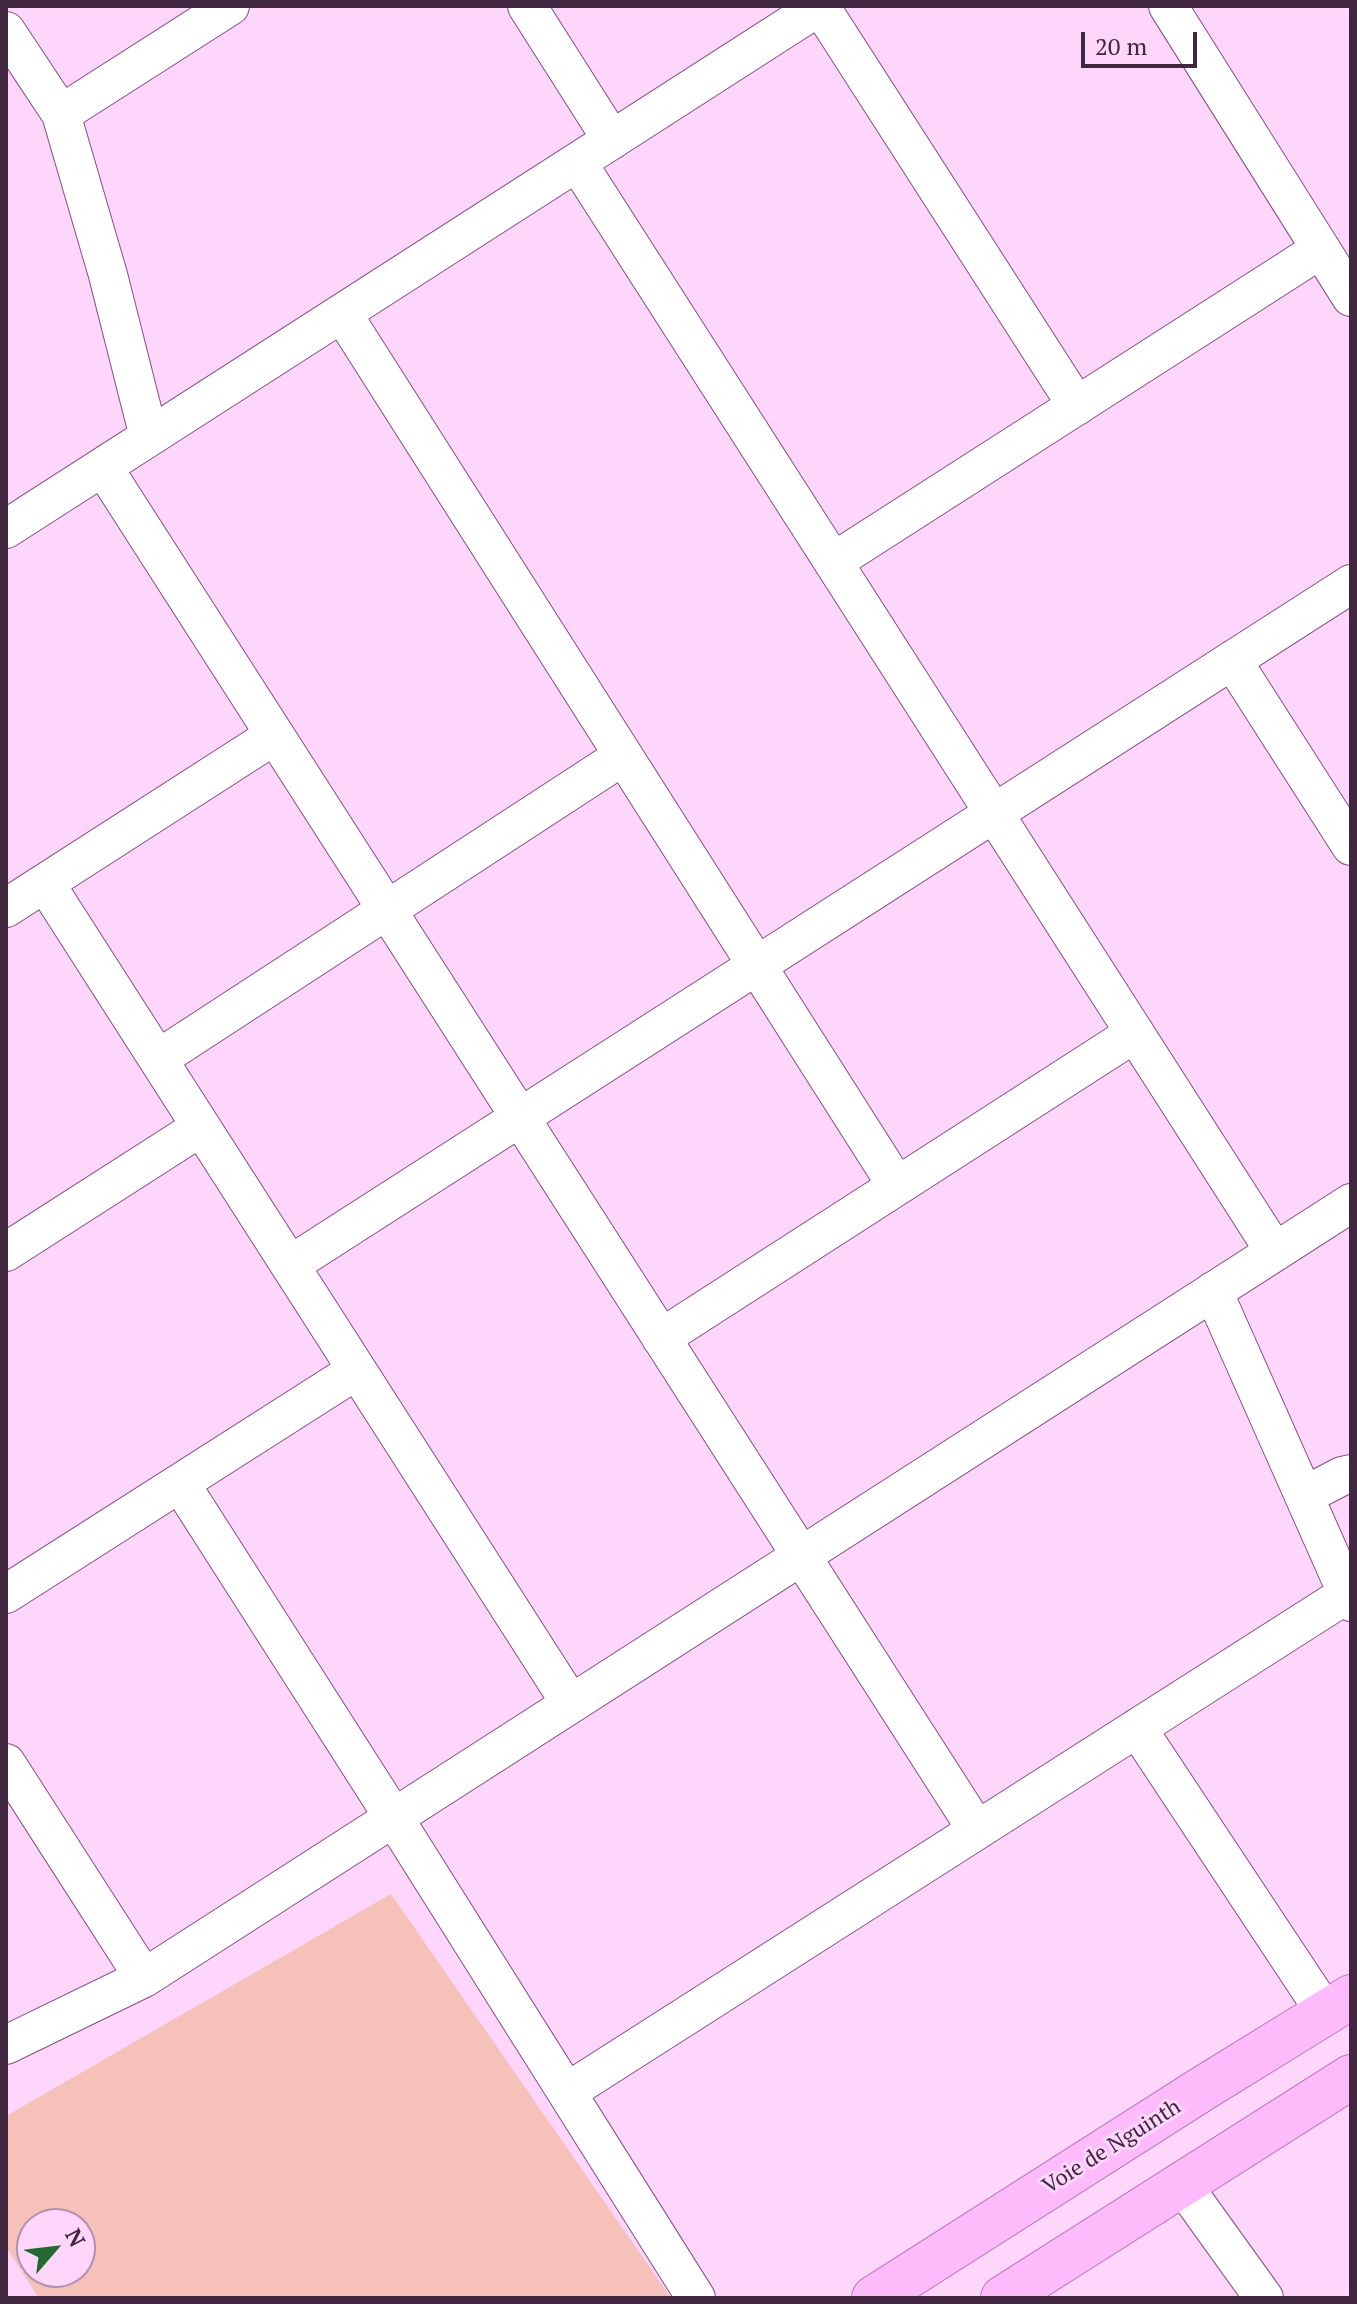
<!DOCTYPE html>
<html>
<head>
<meta charset="utf-8">
<style>
	body { margin:0 }
	#map { position:relative; width:1357px; height:2304px; overflow:hidden; background:#fed6fb; font-family:"PT Serif",serif }
	canvas { display:block }
	.frame { position:absolute; inset:0; border:8px solid #40263e; pointer-events:none }
	.north { position:absolute; left:16px; top:2208px; width:80px; height:80px; box-sizing:border-box; background:#fed6fb; border:2px solid #b290af; border-radius:50%; rotate:62deg; font-size:22px; font-weight:700; line-height:32px; text-align:center; color:#40263e }
	.north::after { content:''; display:block; margin:auto; width:28px; height:36px; background:#246934; clip-path:polygon(50% 0,100% 100%,50% 72%,0 100%) }
	.scale { position:absolute; left:1081px; top:32px; width:116px; height:36px; box-sizing:border-box; border:4px solid #40263e; border-top:0; padding-left:10px; font-size:24px; line-height:28px; white-space:nowrap; color:#40263e; -webkit-text-stroke:6px #fed6fb; paint-order:stroke }
</style>
</head>
<body>
<div id="map">
<canvas width="1357" height="2304"></canvas>
<div class="frame"></div>
<div class="north">N</div>
<div class="scale">20 m</div>
</div>
<script>
const c = document.querySelector('canvas').getContext('2d');
c.lineJoin = 'round';
function fill(path, color) { c.fillStyle = color; c.fill(path, 'evenodd'); }
const shape = rows => new Path2D(rows.map(r => 'M' + r).join(''));
function trace(path, color, width, dash) { c.strokeStyle = color; c.lineWidth = width; c.lineCap = dash ? 'butt' : 'round'; c.setLineDash(dash || []); c.stroke(path); }
function label(font, color, halo, rows, align = 'center') {
  c.font = font + ' "PT Serif",serif'; c.lineWidth = 6; c.setLineDash([]); c.textBaseline = 'middle'; c.strokeStyle = halo; c.fillStyle = color; for (const [text, x, y, turn = 0] of rows) {
    c.save(); c.translate(x, y); c.rotate((+turn || 0) * Math.PI / 180); c.textAlign = isNaN(turn) ? turn : align; if (halo) c.strokeText(text, 0, 0); c.fillText(text, 0, 0); c.restore();
  }
}
fill(shape([
	[391,1894,671,2298,39,2298,6,2247,6,2116],
	[32,2224,80,2224,80,2272,32,2272]
]), '#f6c1b9');
const minor = shape([
	[527,6,612,140],
	[820,6,1077,406],
	[1168,6,1351,297],
	[6,31,61,114,108,275,149,437],
	[61,114,230,6],
	[577,162,1275,1252],
	[342,313,897,1186],
	[103,467,977,1830],
	[6,529,820,6],
	[833,562,1321,249],
	[1232,660,1351,846],
	[45,883,571,1704],
	[6,908,275,735],
	[158,1059,623,756],
	[6,1252,201,1127],
	[290,1265,1351,584],
	[1213,1291,1351,1602],
	[661,1338,1135,1033],
	[180,1483,394,1818,696,2298],
	[1304,1496,1342,1476,1351,1474],
	[6,1594,357,1370],
	[1137,1728,1325,2012],
	[6,1763,144,1978],
	[6,2045,144,1978,1351,1203],
	[567,2092,1347,1594],
	[1182,2184,1264,2298]
]);
const trunk = shape([
	[874,2298,1202,2089,1351,1997],
	[1003,2298,1351,2077]
]);
trace(minor, '#864c84', 40);
trace(trunk, '#bc7cb9', 46);
trace(minor, '#fff', 38);
trace(trunk, '#febbfc', 44);
label('22px', '#40263e', '#fed6fb', [
	["Voie de Nguinth",1112,2147,-32]
]);
</script>
</body>
</html>
